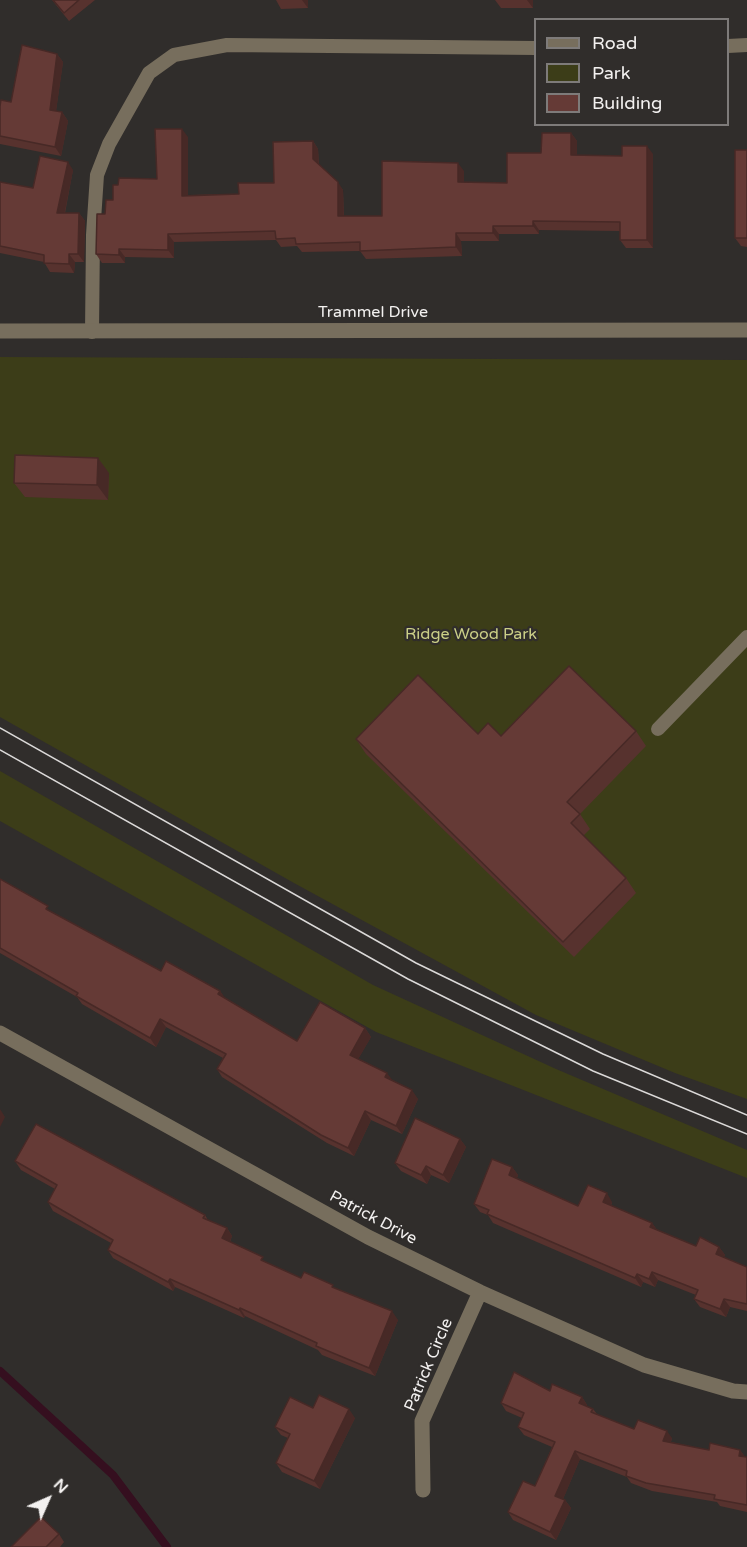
<!DOCTYPE html>
<html>
<head>
<meta charset="utf-8">
<style>
	body { margin:0 }
	#map { position:relative; width:747px; height:1547px; overflow:hidden; background:#302d2b; font-family:"Varela Round",sans-serif }
	canvas { display:block }
	.legend { position:absolute; left:534px; top:18px; width:195px; height:108px; box-sizing:border-box; background:#302d2b; border:2px solid #7e7b7a; margin:0; padding:8px 10px; list-style:none; font-size:18px; color:#f3f1f0 }
	.legend li { display:flex; align-items:center; gap:12px; height:30px }
	.legend b { width:30px; border:2px solid #7e7b7a }
	.north { position:absolute; left:18px; top:1469px; width:60px; height:60px; -webkit-text-stroke:4px #302d2b; paint-order:stroke; rotate:45deg; font-size:16px; font-weight:700; line-height:24px; text-align:center; color:#f3f1f0 }
	.north::after { content:''; display:block; margin:auto; width:21px; height:27px; background:#f3f1f0; clip-path:polygon(50% 0,100% 100%,50% 72%,0 100%) }
</style>
</head>
<body>
<div id="map">
<canvas width="747" height="1547"></canvas>
<ul class="legend">
<li><b style="height:8px;background:#776e5d"></b>Road</li>
<li><b style="height:16px;background:#3c3d18"></b>Park</li>
<li><b style="height:16px;background:#653a36"></b>Building</li>
</ul>
<div class="north">N</div>
</div>
<script>
const c = document.querySelector('canvas').getContext('2d');
c.lineJoin = 'round';
function fill(path, color) { c.fillStyle = color; c.fill(path, 'evenodd'); }
const shape = rows => new Path2D(rows.map(r => 'M' + r).join(''));
function trace(path, color, width, dash) { c.strokeStyle = color; c.lineWidth = width; c.lineCap = dash ? 'butt' : 'round'; c.setLineDash(dash || []); c.stroke(path); }
function label(font, color, halo, rows, align = 'center') {
  c.font = font + ' "Varela Round",sans-serif'; c.lineWidth = 4.5; c.setLineDash([]); c.textBaseline = 'middle'; c.strokeStyle = halo; c.fillStyle = color; for (const [text, x, y, turn = 0] of rows) {
    c.save(); c.translate(x, y); c.rotate((+turn || 0) * Math.PI / 180); c.textAlign = isNaN(turn) ? turn : align; if (halo) c.strokeText(text, 0, 0); c.fillText(text, 0, 0); c.restore();
  }
}
fill(shape([
	[0,357,747,360,747,1099,675,1073,536,1015,294,883,0,717],
	[0,771,373,985,556,1069,747,1150,747,1178,376,1032,0,821]
]), '#3c3d18');
trace(shape([
	[0,1371,113,1475,167,1547]
]), '#350f1f', 8);
trace(shape([
	[728,46,747,45],
	[92,332,93,235,97,175,109,144,149,73,174,55,227,45,536,48],
	[658,729,747,637]
]), '#776e5d', 14);
trace(shape([
	[0,1033,368,1237,480,1292,644,1365,733,1391,747,1392],
	[423,1490,422,1421,480,1292]
]), '#776e5d', 15);
trace(shape([
	[0,331,747,330]
]), '#776e5d', 15);
trace(shape([
	[0,728,416,963,603,1054,747,1115],
	[0,750,408,979,593,1071,747,1134]
]), '#dbd9d8', 1.5);
fill(shape([
	[52,0,95,0,69,21],
	[276,0,308,0,308,8,281,9],
	[495,0,533,0,533,8,501,8],
	[57,54,63,62,56,111,62,112,68,121,61,156,0,144,0,106,11,102],
	[571,133,577,141,577,155,622,156,653,154,653,248,626,248,620,240,620,231,539,230,539,234,499,234,499,241,461,241,462,256,366,259,360,251,302,252,297,246,281,247,276,240,174,242,174,258,125,257,125,263,102,263,96,254,105,214,113,200,118,185,157,179,188,137,188,195,239,194,274,183,313,141,318,149,319,165,343,190,344,216,382,216,464,171,464,183,507,183,541,153],
	[747,150,747,247,741,246,735,238],
	[73,170,65,213,79,213,85,221,84,262,75,262,74,273,50,272,44,262,0,253,0,182,33,188],
	[109,473,108,500,25,497,14,483],
	[636,731,646,746,580,814,590,829,583,836,626,878,636,893,574,957,366,754,356,739,478,734,501,736],
	[0,879,52,913,161,971,220,991,225,999,297,1041,365,1028,371,1037,358,1059,418,1099,402,1134,371,1120,354,1156,327,1143,222,1077,217,1069,223,1058,166,1027,156,1047,82,1004,77,997,0,953],
	[460,1139,466,1147,449,1183,431,1175,427,1184,401,1171,395,1163],
	[15,1161,205,1215,208,1220,227,1228,232,1236,230,1242,267,1263,301,1278,335,1288,398,1320,375,1376,322,1355,318,1350,245,1316,244,1318,175,1287,173,1291,113,1258,108,1250,111,1243,53,1211,48,1202,55,1189,21,1170],
	[512,1167,518,1175,517,1178,578,1206,612,1202,611,1206,652,1223,657,1230,696,1246,719,1247,725,1255,724,1257,747,1267,747,1311,730,1307,726,1317,700,1307,694,1299,696,1295,658,1280,655,1287,643,1282,641,1287,493,1223,488,1215,480,1212,474,1204],
	[550,1391,582,1397,587,1405,587,1406,593,1409,597,1414,634,1429,672,1438,671,1442,709,1450,740,1450,745,1457,747,1457,747,1512,720,1506,717,1502,652,1491,631,1483,627,1477,580,1459,563,1499,565,1500,571,1508,556,1540,513,1520,508,1512,535,1486,552,1447,524,1435,518,1427,522,1418,506,1411,501,1403],
	[313,1408,355,1418,320,1489,282,1472,276,1463,288,1438,281,1435,275,1427],
	[59,1534,64,1542,60,1547,11,1547]
]), '#57322e');
fill(shape([
	[302,0,308,0,308,8],
	[527,0,533,0,533,8],
	[57,54,63,62,55,118,50,110],
	[62,112,68,121,61,156,55,147],
	[182,129,188,137,188,204,182,196],
	[571,133,577,141,577,164,571,155],
	[313,141,318,149,319,168,313,159],
	[647,146,653,154,653,248,647,240],
	[68,162,73,170,63,221,57,213],
	[458,163,464,171,464,191,458,182],
	[338,182,343,190,344,224,338,216],
	[79,213,85,221,84,262,78,254],
	[533,221,539,230,539,234,533,226],
	[493,226,499,234,499,241,493,233],
	[456,233,461,241,462,256,456,247],
	[168,234,174,242,174,258,168,250],
	[119,249,125,257,125,263,119,255],
	[69,254,75,262,74,273,69,264],
	[98,458,109,473,108,500,97,485],
	[220,991,226,999,218,994],
	[160,1019,166,1027,156,1047,150,1038],
	[365,1028,371,1037,356,1063,350,1055],
	[387,1073,393,1081,385,1077],
	[412,1090,418,1099,402,1134,396,1126],
	[0,1109,5,1117,0,1127],
	[365,1111,371,1120,354,1156,348,1148],
	[460,1139,466,1147,449,1183,443,1175],
	[426,1166,431,1175,427,1184,421,1175],
	[512,1167,518,1175,515,1183,509,1175],
	[607,1193,612,1202,609,1211,603,1202],
	[652,1223,658,1231,650,1227],
	[227,1228,232,1236,228,1246,222,1238],
	[719,1247,725,1255,721,1262,716,1254],
	[652,1272,658,1280,655,1287,649,1279],
	[637,1274,643,1282,641,1287,635,1278],
	[170,1279,175,1287,173,1291,168,1282],
	[724,1299,730,1307,726,1317,720,1309],
	[240,1308,245,1316,244,1318,239,1310],
	[392,1311,398,1320,375,1376,369,1368],
	[582,1397,587,1405,585,1411,579,1403],
	[349,1409,355,1418,320,1489,314,1481],
	[667,1431,672,1438,668,1449,663,1441],
	[740,1450,746,1458,739,1456],
	[575,1451,580,1459,561,1504,555,1496],
	[565,1500,571,1508,556,1540,550,1532]
]), '#472926');
const building = shape([
	[53,0,79,0,64,13,53,0],
	[22,45,57,54,50,110,62,112,55,147,0,136,0,106,1,100,11,102,22,45],
	[155,129,182,129,182,196,239,194,238,183,274,183,273,142,313,141,313,159,338,182,338,216,382,216,382,161,458,163,458,182,507,183,507,153,541,153,542,133,571,133,571,155,622,156,622,146,647,146,647,240,620,240,620,222,533,221,533,226,493,226,493,233,456,233,456,247,360,251,360,242,296,244,295,238,276,239,275,231,168,234,168,250,119,249,119,255,96,254,97,214,105,214,106,200,113,200,113,185,118,185,119,178,157,179,155,129],
	[735,150,747,150,747,238,735,238,735,150],
	[40,156,68,162,57,213,79,213,78,254,69,254,69,264,44,263,44,255,0,246,0,182,33,188,40,156],
	[15,455,98,458,97,485,14,483,15,455],
	[569,666,636,731,567,802,580,814,571,823,626,878,563,942,356,739,418,675,478,734,488,723,501,736,569,666],
	[0,879,48,906,46,909,161,971,166,961,220,991,218,994,297,1041,320,1002,365,1028,350,1055,387,1073,385,1077,412,1090,396,1126,365,1111,348,1148,321,1135,217,1069,226,1054,160,1019,150,1038,76,996,78,993,0,948,0,879],
	[415,1118,460,1139,443,1175,426,1166,421,1175,395,1163,415,1118],
	[36,1124,205,1215,203,1218,227,1228,222,1238,263,1257,261,1260,301,1278,304,1272,333,1285,332,1287,392,1311,369,1368,316,1346,317,1343,240,1308,239,1310,170,1279,168,1282,108,1250,113,1240,48,1202,57,1185,15,1161,36,1124],
	[492,1159,512,1167,509,1175,578,1206,588,1185,607,1193,603,1202,652,1223,650,1227,696,1246,700,1237,719,1247,716,1254,747,1267,747,1304,724,1299,720,1309,694,1299,698,1290,652,1272,649,1279,637,1274,635,1278,487,1214,489,1210,474,1204,492,1159],
	[514,1372,550,1391,552,1384,582,1397,579,1403,593,1409,591,1412,634,1429,638,1420,667,1431,663,1441,709,1450,710,1443,740,1450,739,1456,747,1457,747,1505,714,1499,715,1495,646,1483,626,1476,627,1471,575,1451,555,1496,565,1500,550,1532,508,1512,523,1481,535,1486,555,1442,518,1427,524,1413,501,1403,514,1372],
	[319,1395,349,1409,314,1481,276,1463,290,1434,275,1427,290,1397,313,1408,319,1395],
	[41,1517,59,1534,46,1547,11,1547,41,1517]
]);
fill(building, '#653a36');
trace(building, '#472926', 1.5);
label('16px', '#f3f1f0', '#302d2b', [
	["Trammel Drive",373,313],
	["Patrick Drive",373,1218,28],
	["Patrick Circle",429,1365,-67]
]);
label('16px', '#cbcf87', '#302d2b', [
	["Ridge Wood Park",471,635]
]);
</script>
</body>
</html>
